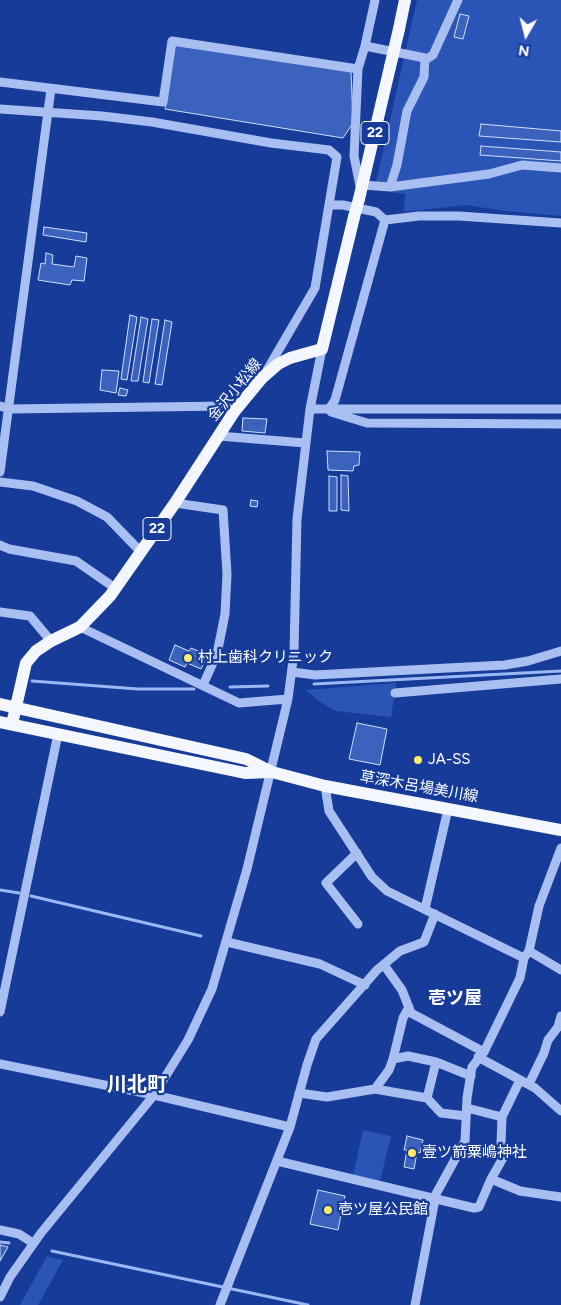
<!DOCTYPE html>
<html>
<head>
<meta charset="utf-8">
<style>
	body { margin:0 }
	#map { position:relative; width:561px; height:1305px; overflow:hidden; background:#163b98; font-family:Figtree,sans-serif }
	canvas { display:block }
	.north { position:absolute; left:501px; top:10px; width:50px; height:50px; -webkit-text-stroke:4px #163b98; paint-order:stroke; rotate:188deg; font-size:14px; font-weight:700; line-height:20px; text-align:center; color:#fff }
	.north::after { content:''; display:block; margin:auto; width:18px; height:22px; background:#fff; clip-path:polygon(50% 0,100% 100%,50% 72%,0 100%) }
</style>
</head>
<body>
<div id="map">
<canvas width="561" height="1305"></canvas>
<div class="north">N</div>
</div>
<script>
const c = document.querySelector('canvas').getContext('2d');
c.lineJoin = 'round';
function fill(path, color) { c.fillStyle = color; c.fill(path, 'evenodd'); }
const shape = rows => new Path2D(rows.map(r => 'M' + r).join(''));
function trace(path, color, width, dash) { c.strokeStyle = color; c.lineWidth = width; c.lineCap = dash ? 'butt' : 'round'; c.setLineDash(dash || []); c.stroke(path); }
function label(font, color, halo, rows, align = 'center') {
  c.font = font + ' Figtree,"Noto Sans JP",sans-serif'; c.lineWidth = 4.5; c.setLineDash([]); c.textBaseline = 'middle'; c.strokeStyle = halo; c.fillStyle = color; for (const [text, x, y, turn = 0] of rows) {
    c.save(); c.translate(x, y); c.rotate((+turn || 0) * Math.PI / 180); c.textAlign = isNaN(turn) ? turn : align; if (halo) c.strokeText(text, 0, 0); c.fillText(text, 0, 0); c.restore();
  }
}
fill(shape([
	[417,0,561,0,561,216,504,211,466,205,404,212,405,194,391,192,376,182],
	[396,683,391,717,336,711,320,702,306,690],
	[363,1130,391,1136,380,1181,353,1175],
	[47,1256,63,1260,38,1305,20,1305]
]), '#2a54b6');
trace(shape([
	[32,681,138,689,194,689],
	[314,684,561,671],
	[230,687,268,686],
	[0,890,19,893],
	[31,896,201,936],
	[0,1242,9,1243],
	[52,1251,308,1305]
]), '#9cb8f4', 3);
const building = shape([
	[460,14,469,16,463,39,454,37,460,14],
	[175,45,351,71,353,123,343,138,165,109,175,45],
	[481,124,561,131,561,142,479,136,481,124],
	[481,146,561,152,561,161,480,155,481,146],
	[44,227,87,233,86,242,43,235,44,227],
	[46,253,53,255,52,264,74,267,76,256,87,258,84,281,72,280,70,285,38,280,41,263,45,264,46,253],
	[130,315,137,317,127,380,121,379,130,315],
	[141,317,148,319,138,381,131,381,141,317],
	[152,319,159,320,149,383,143,382,152,319],
	[165,320,172,322,162,385,155,384,165,320],
	[102,370,119,371,116,393,100,390,102,370],
	[120,388,128,390,126,396,118,395,120,388],
	[243,418,267,419,265,433,242,431,243,418],
	[327,451,360,452,359,465,354,466,353,471,328,470,327,451],
	[341,475,348,476,349,511,341,510,341,475],
	[329,476,337,477,337,511,329,511,329,476],
	[251,500,258,501,257,507,250,506,251,500],
	[175,645,189,651,191,648,208,655,201,669,187,663,185,667,169,660,175,645],
	[357,723,387,729,380,765,349,759,357,723],
	[407,1136,423,1140,420,1153,417,1152,414,1169,404,1167,407,1150,404,1150,407,1136],
	[318,1190,345,1196,338,1230,310,1224,318,1190],
	[0,1245,8,1247,0,1261,0,1245]
]);
fill(building, '#3b62bd');
trace(building, '#d1defc', 1);
trace(shape([
	[425,60,433,55,458,0],
	[0,82,163,102,172,41,358,69],
	[0,109,102,116,152,122,271,143,329,150,337,157,315,288,267,370],
	[363,185,390,187,397,165,407,111,424,77,425,58,365,46,375,0],
	[360,186,354,156,358,69,365,46],
	[390,187,489,174,522,165,561,168],
	[329,205,343,205,376,212,385,220,419,216,459,216,561,223],
	[0,406,10,409,225,406,234,412],
	[310,409,561,409],
	[329,409,335,400,385,220],
	[331,412,367,423,561,424],
	[219,436,305,443],
	[0,472,51,89],
	[0,482,33,486,77,501,107,517,141,552],
	[175,503,223,510,227,574,225,614,217,654,203,685],
	[0,545,9,549,76,561,115,588],
	[0,612,30,616,51,641],
	[80,627,239,703,288,699],
	[292,672,315,675,505,665,528,661,561,651],
	[395,693,561,679],
	[325,786,329,811,372,877,387,891,524,958],
	[357,853,326,883,358,924],
	[425,909,448,809],
	[227,942,320,964,365,985],
	[529,951,561,970],
	[384,965,402,990,411,1013,484,1052],
	[0,1012,58,734],
	[478,1057,535,1088,561,1111],
	[393,1059,403,1018,409,1007],
	[0,1064,154,1095,290,1127],
	[529,1084,544,1053,548,1040,558,1027,561,1016],
	[375,1089,389,1070,393,1059,408,1056,436,1062,471,1076],
	[299,1093,327,1097,375,1089,427,1098,441,1113,466,1116],
	[427,1098,436,1062],
	[467,1108,502,1117],
	[277,1161,474,1208,479,1207,491,1179,520,1191,561,1197],
	[491,1179,507,1151,501,1143,502,1117,520,1080],
	[0,1230,19,1234,33,1243],
	[0,1297,10,1277,41,1233,154,1095,188,1040,212,989,247,869,288,699,294,652,297,519,310,409,322,349],
	[220,1305,290,1127,307,1065,316,1039,377,970,400,951,424,942,435,914],
	[415,1305,436,1194,465,1141,467,1098,472,1067,484,1052,520,978,524,958,529,951,539,906,561,848]
]), '#a9bff2', 9);
trace(shape([
	[399,29,405,0],
	[359,199,390,67],
	[0,704,246,759,272,772,325,786,561,830],
	[0,722,245,773,272,772],
	[12,724,26,663,36,651,51,641,80,627,110,596,175,503,234,412,262,378,278,364,290,358,322,349,354,217]
]), '#f4f7ff', 12);
trace(shape([
	[390,67,399,29],
	[354,217,359,199]
]), '#f4f7ff', 12);
for (const [x, y, r, color] of [
	[188,658,5,"#ffeb6a"],
	[418,760,5,"#ffeb6a"],
	[412,1153,5,"#ffeb6a"],
	[328,1210,5,"#ffeb6a"]
]) { const dot = new Path2D(); dot.arc(x, y, r, 0, 2 * Math.PI); c.fillStyle = color; c.fill(dot); trace(dot, '#163b98', 2); }
for (const [x, y, w] of [
	[375,133,28],
	[157,529,28]
]) { const box = new Path2D(); box.roundRect(x - w / 2, y - 11.5, w, 23, 4); c.fillStyle = '#163b98'; c.fill(box); trace(box, '#fff', 1); }
label('bold 14px', '#fff', null, [
	["22",375,133],
	["22",157,529]
]);
label('15px', '#fff', '#163b98', [
	["金沢小松線",235,390,-51],
	["草深木呂場美川線",419,787,10]
]);
label('15px', '#fff', '#163b98', [
	["村上歯科クリニック",198,658],
	["JA-SS",428,760],
	["壹ツ箭粟嶋神社",422,1153],
	["壱ツ屋公民館",338,1210]
], 'left');
label('bold 18px', '#fff', '#163b98', [
	["壱ツ屋",455,999]
]);
label('bold 20px', '#fff', '#163b98', [
	["川北町",137,1085]
]);
</script>
</body>
</html>
